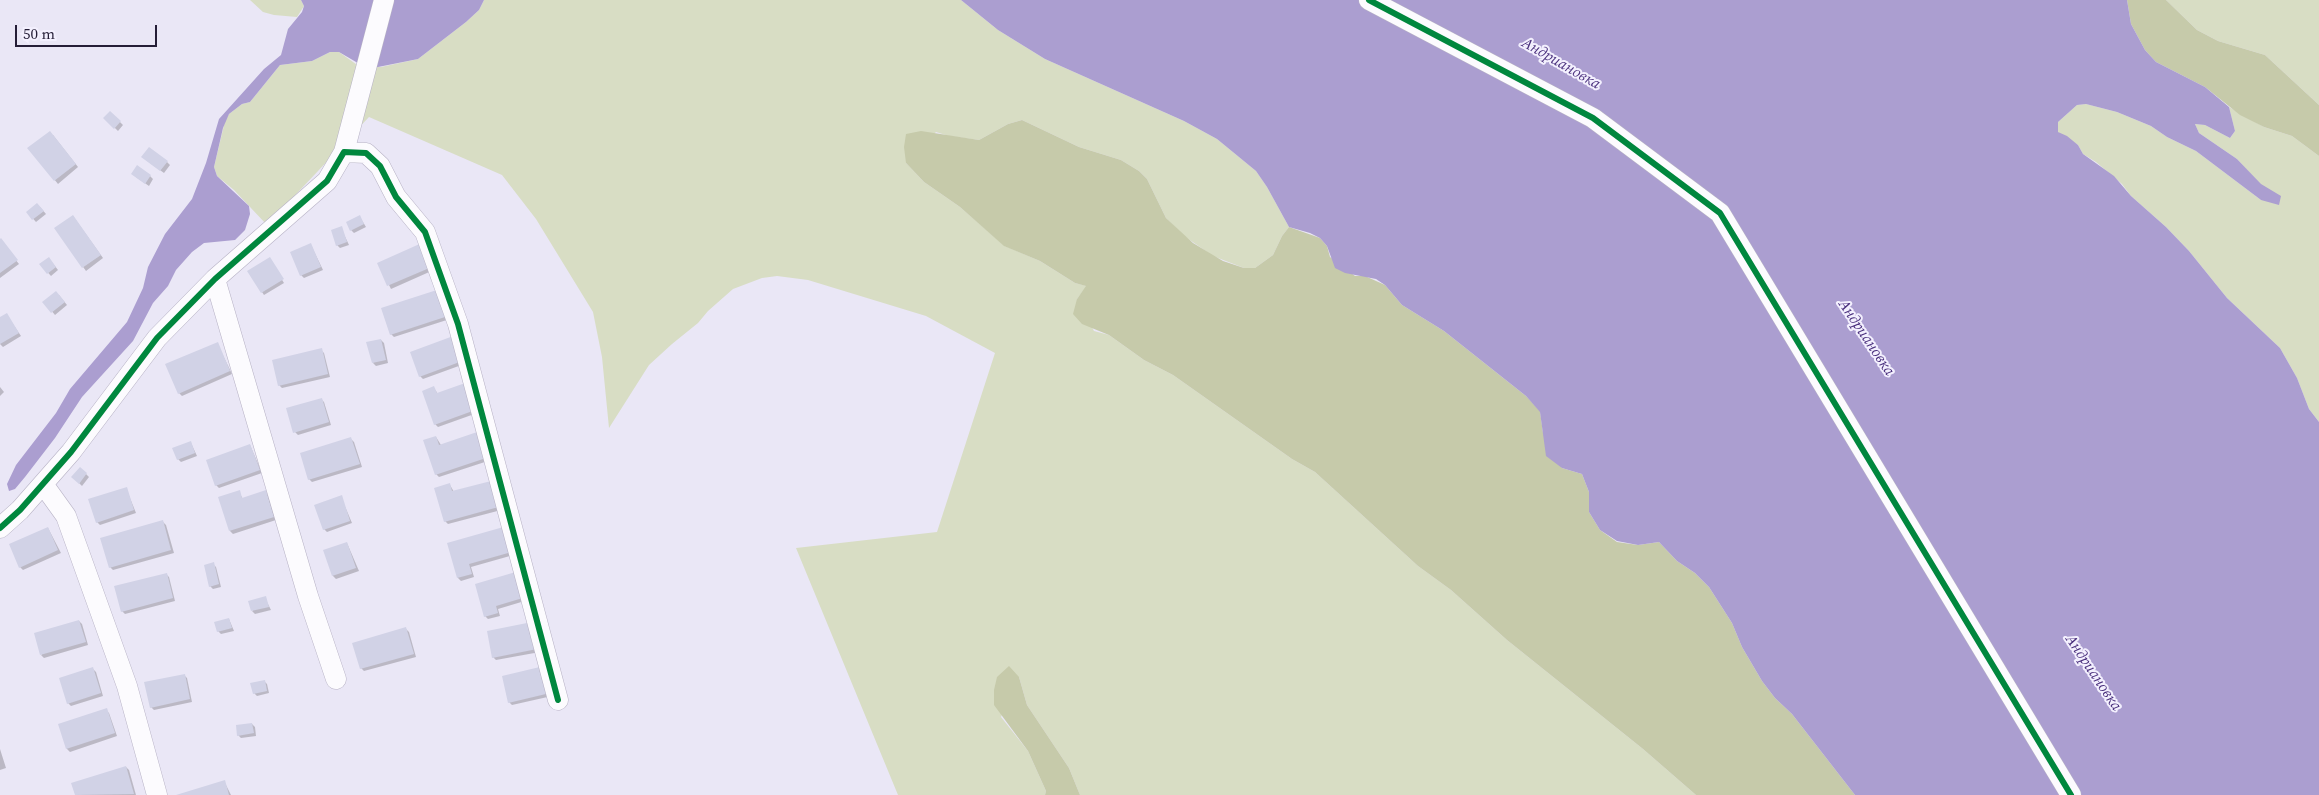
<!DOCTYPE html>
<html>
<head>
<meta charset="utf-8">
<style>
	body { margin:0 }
	#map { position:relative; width:2319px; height:795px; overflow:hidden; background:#eae7f6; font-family:"Source Serif 4",serif }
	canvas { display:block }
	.scale { position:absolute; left:15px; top:25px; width:142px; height:22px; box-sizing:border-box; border:2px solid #251e37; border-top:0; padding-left:6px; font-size:15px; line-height:18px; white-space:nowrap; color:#251e37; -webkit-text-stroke:4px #f3f0fe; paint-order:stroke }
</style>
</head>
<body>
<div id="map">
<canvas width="2319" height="795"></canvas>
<div class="scale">50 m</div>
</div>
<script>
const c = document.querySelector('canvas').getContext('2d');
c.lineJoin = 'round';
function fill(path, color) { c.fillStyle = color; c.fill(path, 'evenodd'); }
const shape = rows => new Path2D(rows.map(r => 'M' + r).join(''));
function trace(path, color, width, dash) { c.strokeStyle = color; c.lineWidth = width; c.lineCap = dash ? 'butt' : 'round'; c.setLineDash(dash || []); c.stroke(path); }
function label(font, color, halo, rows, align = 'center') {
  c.font = font + ' "Source Serif 4",serif'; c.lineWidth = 4; c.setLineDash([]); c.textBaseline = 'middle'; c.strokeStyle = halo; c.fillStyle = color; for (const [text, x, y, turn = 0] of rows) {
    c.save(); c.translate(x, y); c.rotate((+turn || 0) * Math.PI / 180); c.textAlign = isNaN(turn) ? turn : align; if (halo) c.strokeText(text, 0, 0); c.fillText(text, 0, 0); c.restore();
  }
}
fill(shape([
	[250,0,301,0,304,6,297,17,274,15,263,12],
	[484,0,961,0,998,30,1045,59,1184,121,1217,139,1256,171,1267,187,1289,227,1282,236,1273,255,1255,268,1244,268,1213,256,1184,236,1166,218,1147,179,1139,171,1121,160,1079,147,1022,120,1008,124,979,140,949,136,936,132,906,163,924,182,960,207,1005,246,1040,261,1075,283,1087,286,1077,299,1094,331,1109,335,1144,360,1173,375,1292,459,1315,472,1418,566,1451,590,1507,640,1643,749,1696,795,1080,795,1069,768,1027,705,1019,677,1001,717,1028,751,1046,791,1045,795,898,795,796,548,937,532,995,353,926,316,808,280,777,276,762,278,733,289,708,311,698,323,672,344,649,365,609,428,602,357,593,312,536,219,502,175,369,117,267,225,234,190,217,176,214,167,225,121,229,114,242,104,250,102,280,65,312,61,330,52,339,52,360,67,381,67,418,59,466,22,479,10],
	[2166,0,2319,0,2319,105,2265,55,2218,41,2197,30],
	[2086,104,2117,112,2151,126,2167,137,2196,151,2261,200,2261,185,2237,159,2199,133,2195,124,2205,125,2230,138,2235,131,2229,107,2264,127,2292,136,2319,156,2319,422,2309,409,2297,378,2280,348,2227,298,2189,251,2166,227,2131,196,2122,184,2096,162,2083,154,2078,145,2057,132,2058,122,2077,105]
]), '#d8ddc4');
fill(shape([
	[2127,0,2166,0,2197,30,2218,41,2265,55,2319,105,2319,156,2292,136,2264,127,2240,115,2205,87,2156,62,2145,50,2131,24],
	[1022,120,1079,147,1121,160,1139,171,1147,179,1166,218,1193,243,1223,261,1244,268,1255,268,1273,255,1282,236,1289,227,1320,238,1327,246,1330,257,1355,276,1365,276,1385,285,1402,305,1444,331,1526,396,1540,411,1543,433,1562,468,1582,474,1589,492,1589,512,1600,530,1617,542,1638,545,1659,542,1677,561,1695,573,1709,587,1732,623,1742,647,1762,681,1775,698,1792,714,1855,795,1696,795,1643,749,1507,640,1451,590,1418,566,1315,472,1292,459,1173,375,1144,360,1109,335,1082,324,1073,314,1077,299,1086,286,1075,283,1040,261,1004,246,960,207,924,182,906,163,904,147,906,134,921,131,979,140,1008,124],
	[1009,666,1019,677,1027,705,1069,768,1080,795,1045,795,1046,791,1028,751,994,705,994,690,997,677]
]), '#c6caaa');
fill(shape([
	[301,0,484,0,479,10,466,22,418,59,368,69,339,52,330,52,312,61,280,65,250,102,242,104,229,114,223,128,214,167,217,176,249,206,250,214,245,230,235,240,204,243,192,252,176,270,168,286,153,303,133,341,82,397,55,438,25,477,15,489,9,491,7,484,16,465,56,413,70,389,127,322,143,288,148,267,165,234,192,199,206,163,219,119,264,69,281,55,288,29,302,12,304,6],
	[961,0,2127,0,2131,24,2145,50,2156,62,2205,87,2229,107,2235,131,2230,138,2205,125,2195,124,2199,133,2237,159,2261,184,2281,196,2279,205,2261,200,2196,151,2167,137,2151,126,2117,112,2086,104,2077,105,2058,122,2058,132,2067,136,2078,145,2083,154,2114,176,2131,196,2166,227,2189,251,2227,298,2280,348,2297,378,2309,409,2319,422,2319,795,1855,795,1792,714,1775,698,1762,681,1742,647,1732,623,1709,587,1695,573,1677,561,1659,542,1638,545,1617,541,1600,530,1589,512,1589,492,1582,474,1562,468,1546,456,1540,412,1526,396,1444,331,1402,305,1385,285,1376,279,1345,273,1335,268,1327,246,1320,238,1310,233,1289,227,1267,187,1256,171,1217,139,1184,121,1045,59,998,30]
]), '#ab9ed0');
fill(shape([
	[110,112,123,125,118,131,105,118],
	[53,135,78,167,58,184,29,148],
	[146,160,167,162,170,165,164,173],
	[150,176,153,179,149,186,136,177],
	[40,207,46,214,36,222,27,212],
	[73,216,103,258,86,271,56,229],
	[360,217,366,227,354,233,351,230],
	[341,228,349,245,340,248,337,245],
	[0,241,19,264,0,278],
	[311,245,323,270,304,278,301,275],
	[270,260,284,283,264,295,262,292],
	[51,261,58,270,51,276,41,265],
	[378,263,436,269,391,289],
	[59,295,67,305,55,315,44,302],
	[383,309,453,318,394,337,391,334],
	[7,315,21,336,3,347,0,344,0,319],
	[455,337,467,363,423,379,420,376],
	[381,340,384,343,388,363,376,366,373,363],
	[217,343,232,374,182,396,179,393],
	[321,350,324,353,330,377,282,388,279,385],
	[0,387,4,392,0,396],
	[434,388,438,394,480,412,438,427,435,424],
	[321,399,324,402,331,425,298,435,295,432],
	[436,437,441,445,491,460,439,477,436,474],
	[351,439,354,442,362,467,312,482,309,479],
	[191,443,197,456,181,462,178,459],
	[250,445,262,473,219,488,216,485],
	[86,474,89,477,82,486,73,477],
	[450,485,454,492,505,509,448,524,445,521],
	[126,488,136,513,100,525,97,522],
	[239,492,243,499,265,492,268,495,276,520,233,534,230,531],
	[341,497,352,523,327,532,324,529],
	[163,522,166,525,174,553,113,570,110,567],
	[48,528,61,553,23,570,20,567],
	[347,543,359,571,336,579,333,576,325,551],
	[449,543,517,554,471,567,474,577,461,581,458,578],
	[213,564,216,567,221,587,213,589,210,586],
	[166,574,169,577,175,601,125,614,122,611],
	[476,585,528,600,498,609,500,616,488,619,485,616],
	[265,598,271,610,255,614,252,611],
	[229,619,234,631,221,634,218,631],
	[79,621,82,624,88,645,44,658,41,655],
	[532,624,540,652,496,660,493,657],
	[406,629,409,632,416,657,364,671,361,668],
	[93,669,96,672,103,696,71,706,68,703],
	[184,675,187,678,192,702,154,710,151,707],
	[504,677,552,696,512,705,509,702],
	[264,681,267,684,269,693,257,696,254,693],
	[106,710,109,713,117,736,70,752,67,749,60,725],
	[252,724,255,727,256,736,241,738,238,735],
	[0,749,6,768,0,770],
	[126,767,129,770,136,795,76,795,73,784],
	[224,781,231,795,181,795]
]), '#0003');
fill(shape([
	[110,111,121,121,114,129,103,118],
	[50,131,76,164,54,181,27,148],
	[149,147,168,161,160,171,141,157],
	[137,165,151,175,145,184,131,174],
	[37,203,44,211,32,220,26,212],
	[73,215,101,255,82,268,54,228],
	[360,215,364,224,350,231,346,222],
	[342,226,347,242,336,246,331,230],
	[1,238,18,260,0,273,0,239],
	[424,242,434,266,387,286,377,263],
	[311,243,321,267,300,276,290,252],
	[49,257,56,267,47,274,39,264],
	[270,257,284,279,261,293,247,271],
	[443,288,451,315,390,335,381,308],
	[56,291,65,302,51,313,42,302],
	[7,313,19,333,0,344,0,317],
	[456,335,465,360,419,377,410,352],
	[381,339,386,360,372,363,366,342],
	[218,342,230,371,178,394,165,364],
	[322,348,328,374,278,386,272,360],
	[468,382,478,409,434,425,422,391,434,386,437,393],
	[322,398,329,422,293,433,286,408],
	[480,431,489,457,435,475,423,440,436,436,439,445],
	[351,437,360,464,308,480,300,453],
	[191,441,195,453,177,460,172,448],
	[250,444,260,470,215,486,206,460],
	[80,467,87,473,79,484,71,477],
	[495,480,502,506,444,522,434,488,450,483,452,491],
	[127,487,134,510,96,523,88,499],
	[240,490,242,498,266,490,274,517,229,531,218,497],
	[342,495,350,521,323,530,314,505],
	[163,520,171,550,109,568,100,538],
	[507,526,515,551,469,564,472,574,457,578,447,543],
	[48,527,58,550,19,568,9,544],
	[347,542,356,568,332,576,323,550],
	[214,562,219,584,209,587,204,565],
	[519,571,526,597,496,606,498,613,484,617,475,584],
	[167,573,173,598,121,612,114,586],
	[266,596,269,607,251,611,248,601],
	[229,618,232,628,217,632,214,622],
	[79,620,86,642,40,655,34,633],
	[532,622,537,649,492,658,487,631],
	[406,627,414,654,360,669,352,643],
	[544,666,550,693,508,703,502,676],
	[93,667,101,693,67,704,59,678],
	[185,674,190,699,150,708,144,682],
	[265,680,267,691,253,694,250,683],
	[107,708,115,733,66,749,58,724],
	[252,723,254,733,237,736,236,725],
	[126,766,134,794,75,795,71,783],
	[225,780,229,795,176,795]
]), '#d1d2e6');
const street = shape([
	[1369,0,1593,118,1720,213,2071,795],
	[344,152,384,0],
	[215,279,308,596,336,679],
	[43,484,66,516,127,686,157,795],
	[0,528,20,510,71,452,157,338,215,279,327,181,344,152,366,153,380,166,396,197,425,232,458,324,558,700]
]);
trace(street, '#b7b2c5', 21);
trace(street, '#fcfbfe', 20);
trace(shape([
	[1369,0,1593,118,1720,213,2071,795],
	[0,528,20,510,71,452,157,338,215,279,327,181,344,152,366,153,380,166,396,197,425,232,458,324,558,700]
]), '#00873e', 6);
label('italic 15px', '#4b317e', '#f3f0fe', [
	["Андриановка",1561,64,30],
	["Андриановка",1866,338,56],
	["Андриановка",2093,673,56]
]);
</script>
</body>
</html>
